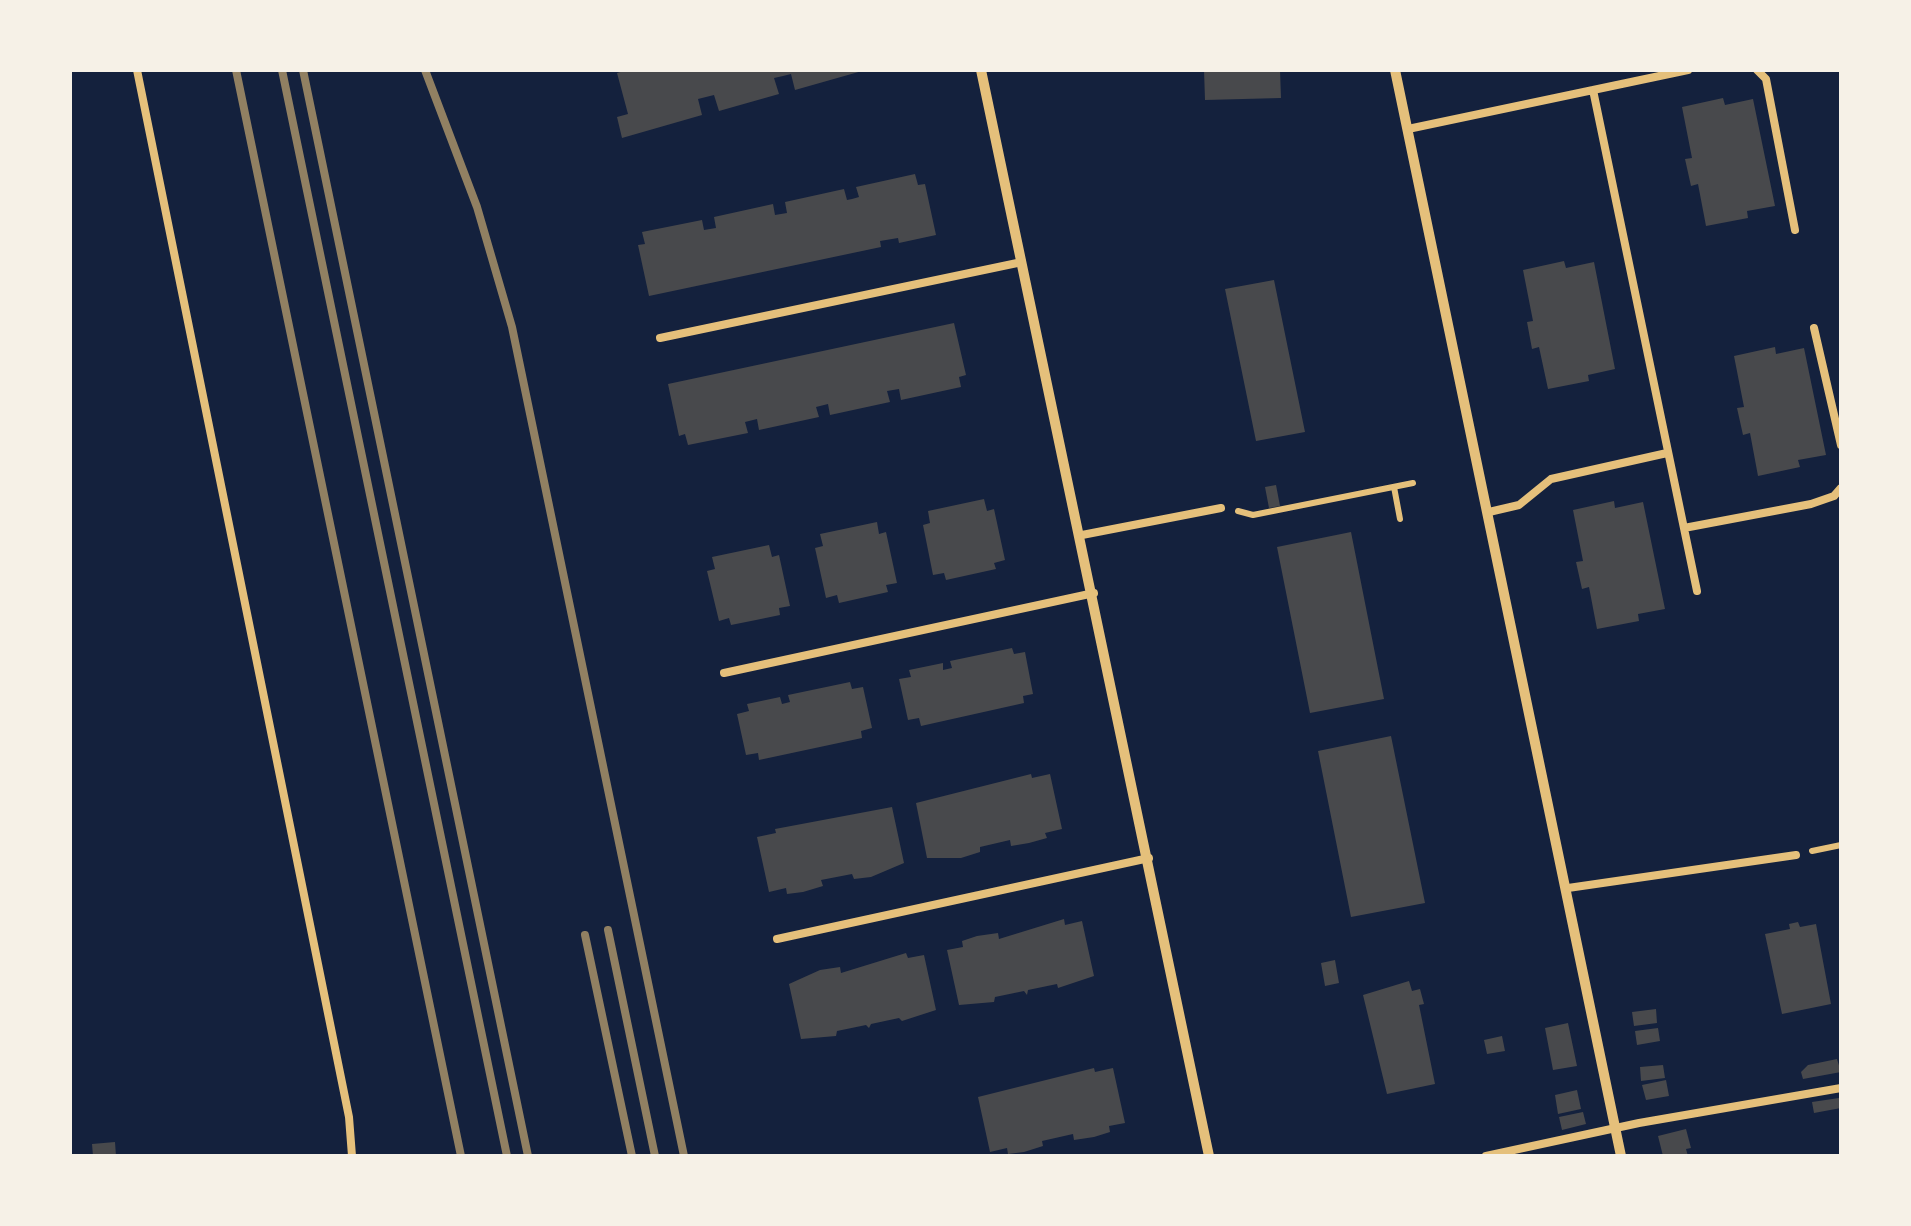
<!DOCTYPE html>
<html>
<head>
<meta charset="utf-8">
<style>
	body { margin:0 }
	#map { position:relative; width:1911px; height:1226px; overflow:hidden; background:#14213d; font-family:"Fira Sans",sans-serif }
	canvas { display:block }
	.frame { position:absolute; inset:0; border:72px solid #f6f1e7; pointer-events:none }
</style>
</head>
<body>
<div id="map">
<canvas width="1911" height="1226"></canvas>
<div class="frame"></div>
</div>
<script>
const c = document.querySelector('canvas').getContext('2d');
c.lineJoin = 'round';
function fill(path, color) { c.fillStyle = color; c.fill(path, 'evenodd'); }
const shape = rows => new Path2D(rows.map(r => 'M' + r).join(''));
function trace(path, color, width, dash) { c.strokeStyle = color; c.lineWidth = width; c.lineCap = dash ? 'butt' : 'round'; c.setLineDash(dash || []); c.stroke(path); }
fill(shape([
	[627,70,862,70,862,71,795,90,791,74,783,76,774,78,779,94,719,111,714,95,698,99,702,115,622,138,617,117,628,114,617,73],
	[1204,70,1280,70,1281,98,1205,100],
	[1723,98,1725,105,1753,99,1775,206,1747,211,1748,218,1706,226,1698,184,1691,186,1685,159,1692,158,1682,107],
	[915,174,918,185,925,184,936,235,899,243,898,238,880,241,881,247,649,296,638,245,645,244,642,232,702,220,704,230,716,228,714,217,773,204,775,215,787,213,785,202,844,189,847,200,852,199,859,197,856,187],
	[1564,261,1566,268,1594,262,1615,369,1588,375,1589,381,1548,389,1539,347,1532,349,1527,322,1533,321,1523,270],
	[1274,280,1305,432,1256,441,1225,289],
	[954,323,966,375,959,377,961,387,901,400,899,389,887,391,890,402,830,415,828,404,816,407,819,417,759,430,757,419,745,422,748,433,688,445,685,434,679,436,668,384],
	[1775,347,1776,354,1804,348,1826,455,1798,460,1800,467,1758,476,1750,433,1743,435,1737,408,1744,407,1734,356],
	[1276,485,1280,506,1269,508,1265,487],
	[984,499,987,511,994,509,1005,560,994,563,996,569,946,580,944,573,933,575,923,525,930,523,928,511],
	[1614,501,1615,508,1643,502,1665,609,1638,614,1639,621,1597,629,1589,587,1582,589,1576,562,1583,561,1573,510],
	[877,522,879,534,886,532,897,583,886,585,888,592,839,603,837,595,826,598,815,548,823,546,820,534],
	[1351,532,1384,699,1310,713,1277,547],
	[769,545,772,557,779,555,790,606,779,608,780,615,756,620,731,625,729,618,719,621,707,571,715,569,712,557],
	[1012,648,1014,654,1025,652,1033,694,1023,696,1024,703,921,726,919,718,908,720,899,679,911,677,909,670,943,663,943,670,952,668,950,661],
	[850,682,852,689,863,687,872,728,861,731,862,738,759,760,758,753,746,755,737,714,749,711,747,704,780,697,782,704,790,702,788,695],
	[1391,736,1425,903,1351,917,1318,751],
	[1031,774,1032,778,1050,774,1062,829,1045,833,1047,838,1029,843,1011,846,1010,840,980,847,980,852,961,858,927,858,916,803],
	[892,807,904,863,871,877,854,879,852,874,821,880,823,886,803,892,787,894,786,888,769,892,757,837,776,833,775,829],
	[1064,919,1065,925,1082,921,1094,976,1058,988,1057,984,1028,990,1027,995,1024,991,995,997,994,1002,959,1005,947,950,963,947,962,941,977,936,998,933,999,939],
	[1798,922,1800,927,1816,924,1831,1004,1782,1014,1765,934,1790,929,1789,924],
	[906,953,908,958,924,955,936,1010,902,1021,899,1018,871,1024,869,1028,866,1025,837,1031,836,1036,801,1039,789,984,820,970,840,967,841,973],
	[1335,960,1339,983,1325,986,1321,963],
	[1409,981,1412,991,1420,989,1424,1004,1419,1005,1435,1084,1387,1094,1363,995],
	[1656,1009,1657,1023,1634,1026,1632,1012],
	[1568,1023,1577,1066,1553,1070,1545,1028],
	[1658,1028,1660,1041,1637,1045,1635,1031],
	[1502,1036,1505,1051,1487,1054,1484,1040],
	[1837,1059,1841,1072,1803,1079,1801,1072,1808,1065],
	[1663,1065,1665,1078,1641,1081,1640,1067],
	[1094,1068,1095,1072,1113,1068,1125,1123,1109,1126,1110,1132,1094,1137,1074,1140,1073,1134,1042,1141,1043,1146,1024,1152,1008,1154,1007,1148,990,1152,978,1097],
	[1666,1080,1669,1096,1646,1100,1642,1085],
	[1577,1090,1581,1109,1558,1114,1555,1095],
	[1839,1098,1841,1108,1814,1113,1812,1102],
	[1583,1112,1586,1124,1562,1130,1559,1117],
	[1686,1129,1691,1148,1686,1149,1688,1156,1663,1156,1658,1136],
	[115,1142,116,1156,93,1156,92,1144]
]), '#48494c');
trace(shape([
	[1394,487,1400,519],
	[1238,511,1253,515,1413,483],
	[1812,851,1841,845]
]), '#e5c07b', 6);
trace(shape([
	[137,70,349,1117,352,1156],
	[1757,70,1766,79,1795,230],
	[1593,90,1697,591],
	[1408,129,1688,70],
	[1814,328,1841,445],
	[660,338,1022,262],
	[1489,512,1519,505,1551,479,1667,453],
	[1684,528,1811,504,1834,496,1841,488],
	[1082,535,1221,508],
	[724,673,1094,593],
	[1568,888,1796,855],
	[777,939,1149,858],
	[1486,1156,1639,1123,1841,1088]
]), '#e5c07b', 8);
trace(shape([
	[981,70,1209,1156],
	[1395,70,1621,1156]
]), '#e5c07b', 10);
trace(shape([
	[236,70,461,1156],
	[282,70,507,1156],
	[303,70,528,1156],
	[425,70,477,207,512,327,684,1156],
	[608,930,655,1156],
	[585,935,632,1156]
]), '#918062', 8);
</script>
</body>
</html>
